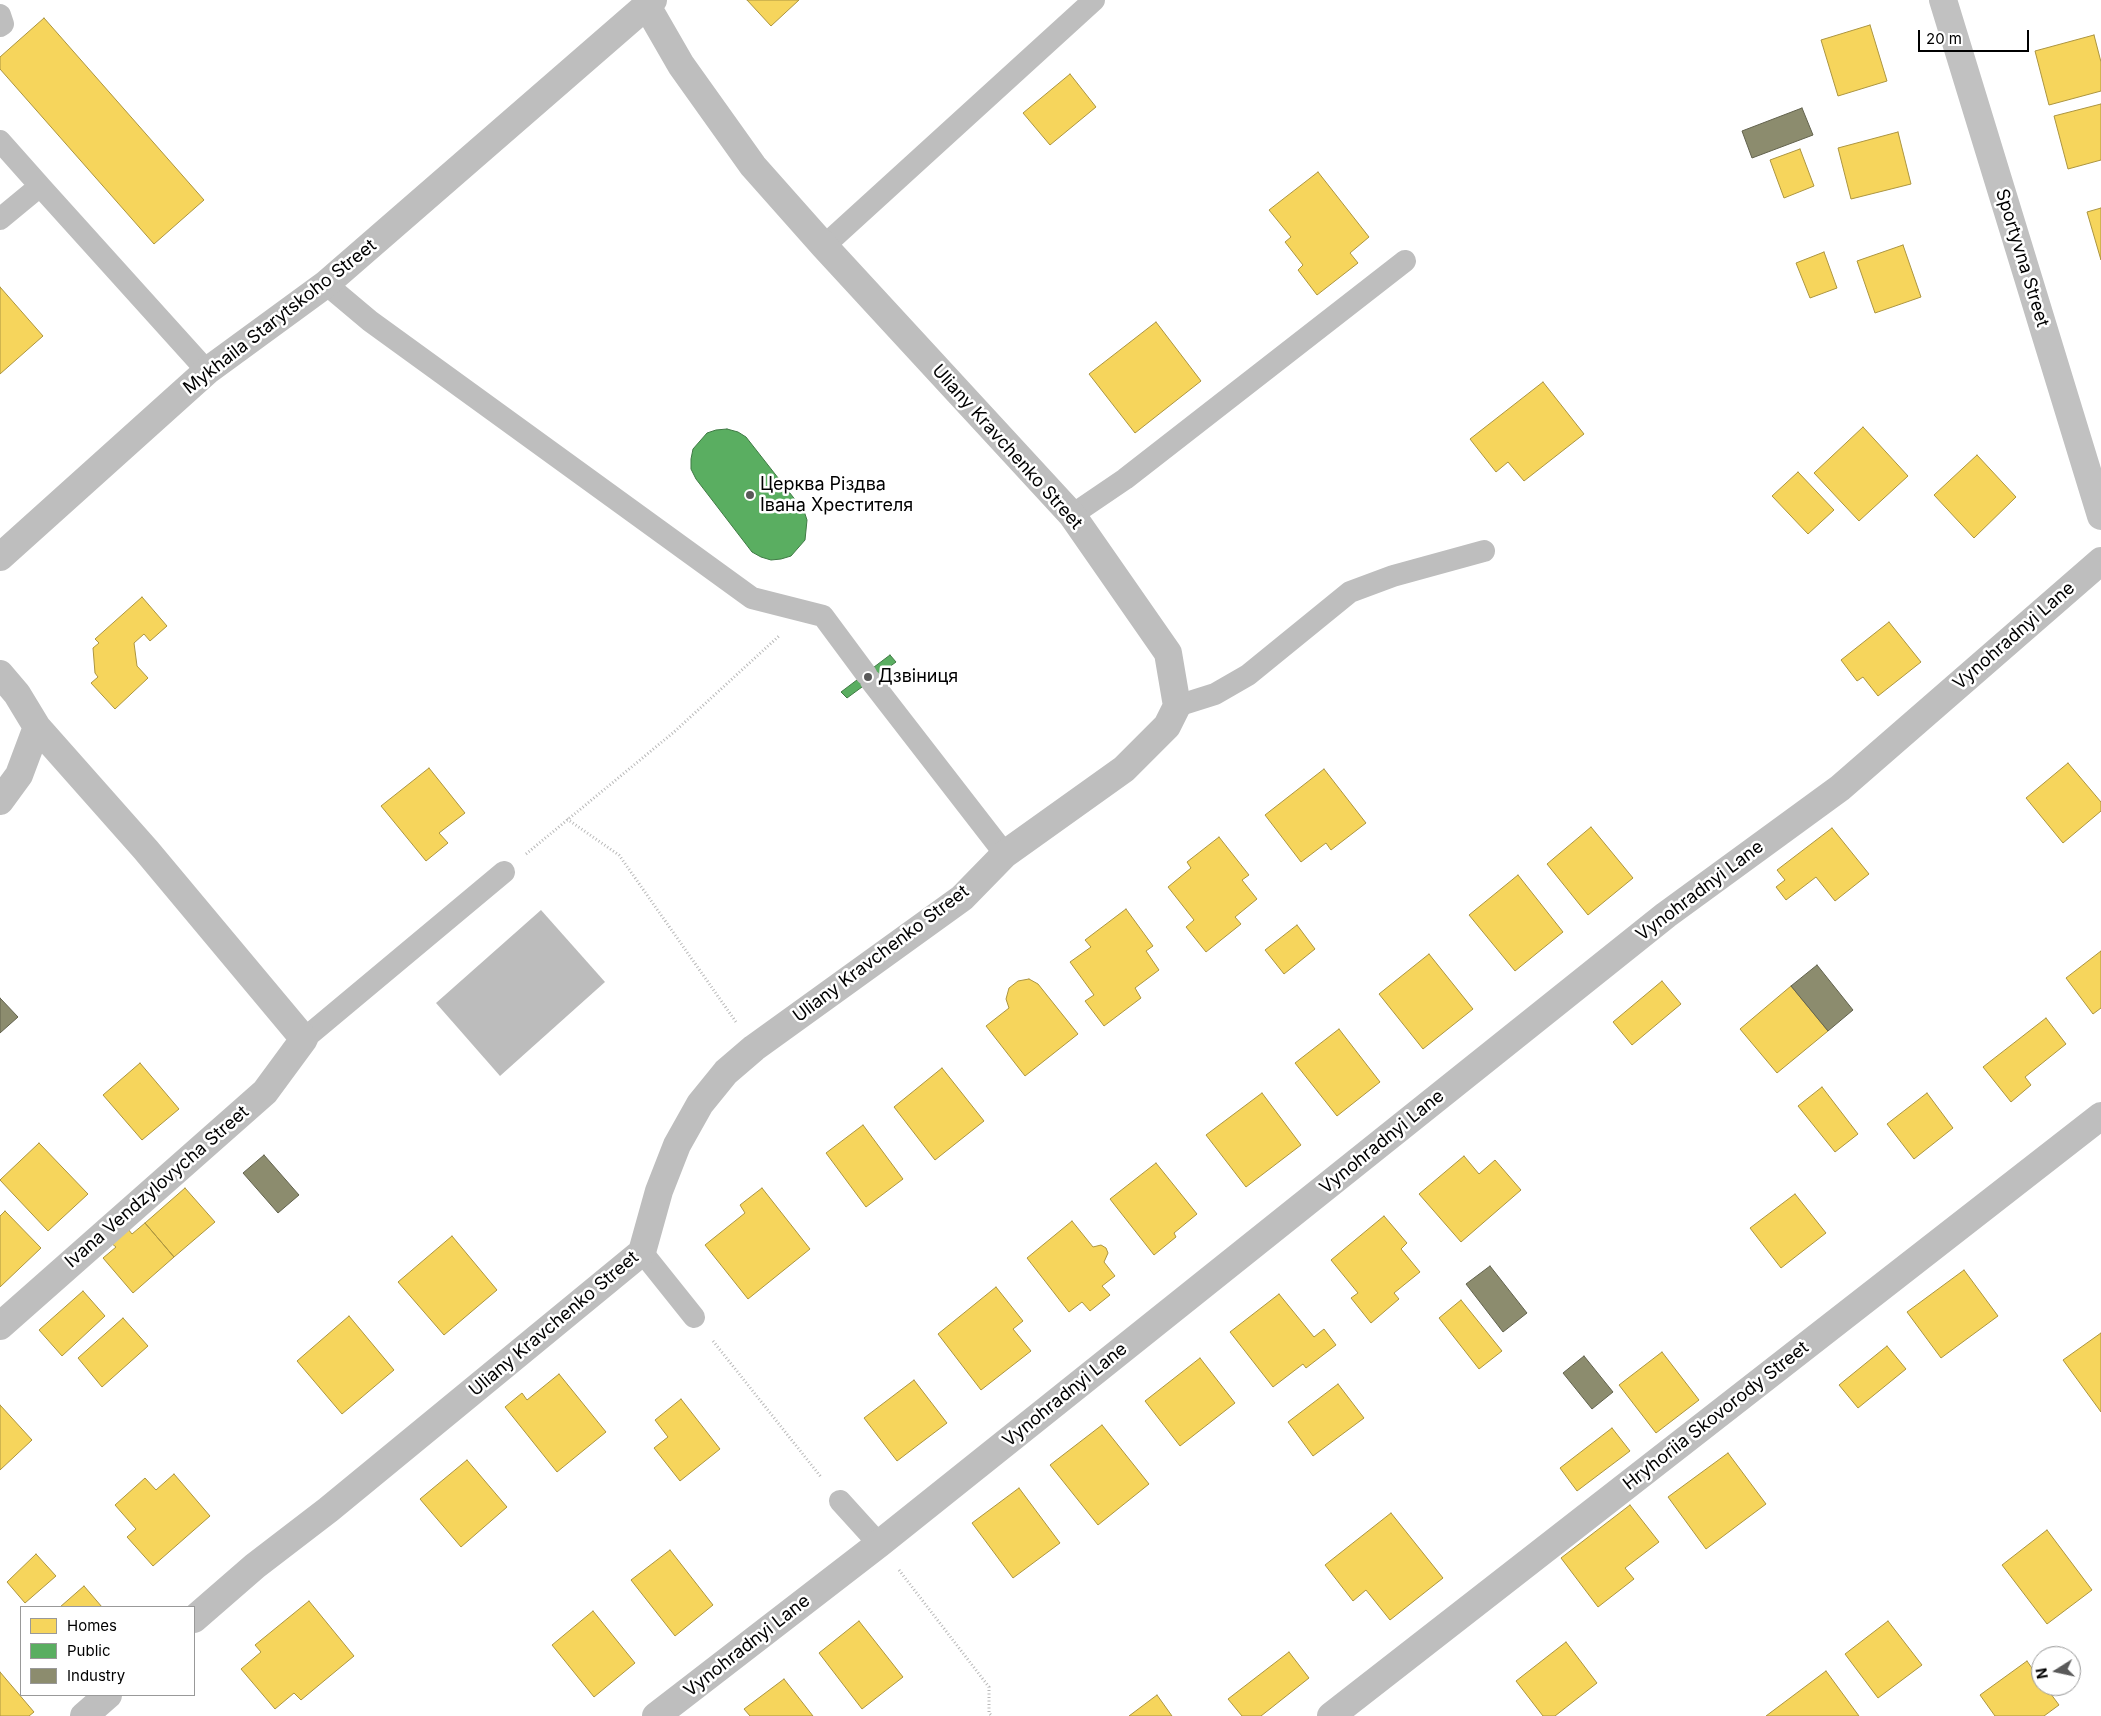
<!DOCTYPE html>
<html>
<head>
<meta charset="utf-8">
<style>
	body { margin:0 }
	#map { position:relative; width:2101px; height:1716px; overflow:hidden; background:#fff; font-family:Inter,sans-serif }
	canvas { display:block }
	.legend { position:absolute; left:20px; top:1606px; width:175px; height:90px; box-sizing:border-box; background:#fff; border:1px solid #999; margin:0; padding:6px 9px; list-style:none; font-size:15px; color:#000 }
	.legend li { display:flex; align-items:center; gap:10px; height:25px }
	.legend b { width:25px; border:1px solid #999 }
	.north { position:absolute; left:2031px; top:1646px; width:50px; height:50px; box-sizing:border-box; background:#fff; border:1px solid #999; border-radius:50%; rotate:260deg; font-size:14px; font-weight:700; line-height:20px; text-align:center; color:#000 }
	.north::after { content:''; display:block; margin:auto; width:18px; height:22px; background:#595959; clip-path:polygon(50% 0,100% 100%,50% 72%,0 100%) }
	.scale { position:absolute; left:1918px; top:30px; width:111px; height:22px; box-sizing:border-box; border:2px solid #000; border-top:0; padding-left:6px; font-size:15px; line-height:18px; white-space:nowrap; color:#000; -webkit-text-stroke:4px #fff; paint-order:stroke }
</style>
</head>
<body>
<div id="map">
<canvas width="2101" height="1716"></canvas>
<ul class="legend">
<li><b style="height:14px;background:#f6d55c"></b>Homes</li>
<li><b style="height:14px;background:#5aae61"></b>Public</li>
<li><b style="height:14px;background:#8c8c6e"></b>Industry</li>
</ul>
<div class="north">N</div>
<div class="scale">20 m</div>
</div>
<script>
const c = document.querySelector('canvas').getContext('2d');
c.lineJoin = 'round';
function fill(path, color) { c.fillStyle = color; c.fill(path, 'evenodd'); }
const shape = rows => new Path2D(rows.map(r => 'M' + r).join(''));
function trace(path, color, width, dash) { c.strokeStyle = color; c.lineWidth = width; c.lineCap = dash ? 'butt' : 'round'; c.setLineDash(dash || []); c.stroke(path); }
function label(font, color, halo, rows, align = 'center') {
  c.font = font + ' Inter,sans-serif'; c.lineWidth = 5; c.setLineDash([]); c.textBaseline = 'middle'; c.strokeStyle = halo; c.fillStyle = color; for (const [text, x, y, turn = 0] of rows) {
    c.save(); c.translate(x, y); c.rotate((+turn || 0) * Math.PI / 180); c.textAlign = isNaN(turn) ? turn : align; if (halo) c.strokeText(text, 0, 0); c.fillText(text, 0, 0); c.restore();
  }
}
fill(shape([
	[541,910,605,982,500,1076,436,1003]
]), '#bcbcbc');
const homes = shape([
	[747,0,799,0,771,26,747,0],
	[44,18,204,200,154,244,0,69,0,57,44,18],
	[1870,25,1887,81,1838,96,1821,40,1870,25],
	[2094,35,2101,62,2101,91,2049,105,2035,51,2094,35],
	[1070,74,1096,107,1050,145,1023,113,1070,74],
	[2101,104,2101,160,2068,169,2054,116,2101,104],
	[1898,132,1911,184,1851,199,1838,148,1898,132],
	[1800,149,1814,186,1784,198,1770,160,1800,149],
	[1318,172,1369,237,1350,253,1358,263,1317,295,1298,270,1303,265,1285,242,1291,237,1269,210,1318,172],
	[2101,208,2101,260,2087,212,2101,208],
	[1903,245,1921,297,1875,313,1857,261,1903,245],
	[1824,252,1837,288,1810,298,1796,263,1824,252],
	[0,287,43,336,0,374,0,287],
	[1156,322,1201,381,1135,433,1089,374,1156,322],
	[1543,382,1584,434,1524,481,1508,462,1496,472,1470,439,1543,382],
	[1863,427,1908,476,1859,521,1814,473,1863,427],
	[1977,455,2016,497,1974,538,1934,495,1977,455],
	[1798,472,1834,510,1808,534,1772,496,1798,472],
	[142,597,167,626,150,641,144,634,134,643,137,666,148,678,115,709,91,683,98,677,95,673,93,648,99,643,95,639,142,597],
	[1889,622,1921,662,1878,696,1863,677,1857,681,1841,660,1889,622],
	[2068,763,2101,802,2101,811,2063,843,2026,798,2068,763],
	[429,768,465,813,439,833,448,843,426,861,381,806,429,768],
	[1324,769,1366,823,1331,850,1326,843,1301,862,1265,815,1324,769],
	[1591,827,1633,878,1588,915,1547,864,1591,827],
	[1832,828,1869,874,1835,901,1816,877,1786,900,1776,887,1785,880,1777,870,1832,828],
	[1219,837,1249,875,1242,880,1257,899,1235,917,1241,924,1206,952,1186,927,1194,920,1168,887,1191,868,1187,862,1219,837],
	[1518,875,1563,932,1515,971,1469,915,1518,875],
	[1126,909,1153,946,1146,951,1159,970,1135,988,1141,998,1104,1026,1085,1001,1094,995,1070,962,1091,947,1085,940,1126,909],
	[1297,925,1315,949,1284,974,1265,950,1297,925],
	[2101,951,2101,1008,2093,1014,2066,978,2101,951],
	[1429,954,1473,1009,1423,1049,1379,994,1429,954],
	[1029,979,1038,984,1078,1034,1025,1076,986,1026,1009,1008,1006,999,1009,988,1018,981,1029,979],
	[1662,981,1681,1004,1632,1045,1613,1022,1662,981],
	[1791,986,1828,1031,1777,1073,1740,1029,1791,986],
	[2046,1018,2066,1044,2025,1077,2031,1085,2011,1102,1983,1067,2046,1018],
	[1339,1029,1380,1082,1337,1116,1295,1063,1339,1029],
	[140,1063,179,1109,142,1140,103,1095,140,1063],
	[942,1068,984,1121,935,1160,894,1107,942,1068],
	[1822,1087,1858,1134,1835,1152,1798,1106,1822,1087],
	[1262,1093,1301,1145,1246,1187,1206,1135,1262,1093],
	[1927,1093,1953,1128,1914,1159,1887,1124,1927,1093],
	[863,1125,903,1179,866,1207,826,1153,863,1125],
	[39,1143,88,1194,48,1231,0,1180,39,1143],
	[1464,1156,1479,1174,1495,1160,1521,1190,1461,1242,1419,1194,1464,1156],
	[1156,1163,1197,1214,1174,1233,1176,1237,1154,1255,1110,1199,1156,1163],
	[185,1188,215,1222,174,1257,145,1223,185,1188],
	[762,1188,810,1249,748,1299,705,1245,745,1213,740,1205,762,1188],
	[1795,1194,1826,1233,1781,1268,1750,1228,1795,1194],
	[5,1211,41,1248,0,1287,0,1216,5,1211],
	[1384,1216,1407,1243,1401,1249,1420,1272,1394,1293,1399,1299,1371,1323,1351,1298,1358,1293,1331,1260,1384,1216],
	[1072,1221,1093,1247,1101,1245,1106,1248,1108,1253,1104,1262,1115,1276,1102,1286,1110,1295,1090,1311,1082,1302,1069,1312,1027,1258,1072,1221],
	[145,1223,174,1257,133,1293,103,1258,116,1247,111,1243,128,1229,132,1234,145,1223],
	[452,1236,497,1290,444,1335,398,1282,452,1236],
	[1964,1270,1998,1316,1941,1358,1907,1312,1964,1270],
	[996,1287,1023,1321,1013,1329,1031,1351,981,1390,938,1334,996,1287],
	[83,1291,105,1316,62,1356,39,1330,83,1291],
	[1279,1294,1314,1337,1324,1329,1336,1345,1306,1368,1303,1364,1273,1387,1230,1332,1279,1294],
	[1461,1300,1502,1351,1479,1369,1439,1318,1461,1300],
	[349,1316,394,1370,342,1414,297,1361,349,1316],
	[123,1318,148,1346,102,1387,78,1358,123,1318],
	[2101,1333,2101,1412,2063,1360,2101,1333],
	[1887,1346,1906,1369,1858,1408,1839,1385,1887,1346],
	[1662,1352,1699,1400,1656,1433,1619,1385,1662,1352],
	[1200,1358,1235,1403,1180,1446,1145,1401,1200,1358],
	[559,1374,606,1432,557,1472,505,1407,522,1393,527,1400,559,1374],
	[914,1380,947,1423,897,1461,864,1418,914,1380],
	[1338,1384,1364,1418,1313,1456,1288,1422,1338,1384],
	[681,1399,720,1449,680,1481,654,1448,668,1437,655,1420,681,1399],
	[0,1405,32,1440,0,1470,0,1405],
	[1102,1425,1149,1484,1098,1525,1050,1465,1102,1425],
	[1612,1428,1630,1451,1577,1491,1560,1468,1612,1428],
	[1728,1453,1766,1504,1706,1549,1668,1497,1728,1453],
	[467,1460,507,1507,461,1547,420,1499,467,1460],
	[174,1474,210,1516,153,1566,127,1537,136,1529,115,1505,145,1478,156,1490,174,1474],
	[1019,1488,1060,1543,1013,1578,972,1523,1019,1488],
	[1630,1505,1659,1542,1625,1568,1634,1579,1598,1607,1561,1558,1630,1505],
	[1391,1513,1443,1578,1390,1620,1366,1590,1353,1601,1325,1565,1391,1513],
	[2047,1530,2092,1590,2047,1624,2002,1565,2047,1530],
	[670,1550,713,1605,675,1636,631,1580,670,1550],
	[36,1554,56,1576,25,1603,7,1582,36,1554],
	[84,1586,102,1607,60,1607,84,1586],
	[309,1601,354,1656,301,1700,294,1693,275,1709,241,1669,261,1652,255,1645,309,1601],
	[593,1611,635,1663,594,1697,552,1645,593,1611],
	[859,1621,903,1677,862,1709,819,1653,859,1621],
	[1888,1621,1922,1665,1878,1698,1845,1654,1888,1621],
	[1566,1642,1597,1683,1555,1716,1543,1716,1516,1681,1566,1642],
	[1289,1652,1309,1678,1261,1716,1242,1716,1228,1699,1289,1652],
	[2027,1661,2041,1681,2041,1686,2045,1686,2059,1705,2044,1716,1995,1716,1980,1695,2027,1661],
	[1826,1671,1859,1716,1766,1716,1826,1671],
	[0,1672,34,1712,29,1716,0,1716,0,1672],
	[784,1679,813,1716,750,1716,744,1709,784,1679],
	[1157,1695,1172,1716,1129,1716,1157,1695]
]);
fill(homes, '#f6d55c');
trace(homes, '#ac9540', 1);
const public = shape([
	[727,429,738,432,746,437,804,511,807,520,805,540,791,556,781,559,771,560,761,557,752,552,696,479,691,469,691,459,693,449,707,433,716,430,727,429],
	[890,655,896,662,847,698,841,692,890,655]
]);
fill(public, '#5aae61');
trace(public, '#3f7a44', 1);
const industry = shape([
	[1802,108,1813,135,1752,158,1742,131,1802,108],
	[1817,965,1853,1010,1828,1031,1791,986,1817,965],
	[0,998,18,1017,0,1033,0,998],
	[264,1155,299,1195,278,1213,243,1173,264,1155],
	[1490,1266,1527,1313,1503,1332,1466,1284,1490,1266],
	[1584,1356,1613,1392,1592,1409,1563,1373,1584,1356]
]);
fill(industry, '#8c8c6e');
trace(industry, '#62624d', 1);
trace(shape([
	[567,819,619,855,736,1022],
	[526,854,674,732,779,636],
	[713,1341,821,1477],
	[899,1570,989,1687,989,1713,992,1716]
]), '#b8b8b8', 3, [1, 2.5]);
trace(shape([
	[0,15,3,24,0,26],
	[0,141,40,186],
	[0,219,40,186,207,371],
	[824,246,1094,0],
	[326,284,370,321,752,598,823,616,866,674],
	[1072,515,1125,479,1405,261],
	[871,681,1005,854],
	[1177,706,1215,694,1248,675,1350,592,1393,576,1484,551],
	[304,1039,504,872],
	[642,1252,694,1317],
	[840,1501,879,1544]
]), '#bebebe', 22);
trace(shape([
	[0,557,207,371,326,284,653,0],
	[0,674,17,694,37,727,19,775,0,801],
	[0,1326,265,1092,304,1039,146,850,37,727],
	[194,1619,255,1566,328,1510,642,1252,659,1191,677,1145,700,1104,726,1072,754,1048,962,898,1005,854,1124,769,1167,726,1177,706,1168,653,1072,515,824,246,753,166,681,65,647,6],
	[84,1716,108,1695],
	[656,1716,879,1544,1666,915,1840,788,2101,561],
	[1331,1716,2101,1116]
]), '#bebebe', 28);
trace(shape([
	[1943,0,2101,516]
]), '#c1c1c1', 28);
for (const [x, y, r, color] of [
	[750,495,5,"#595959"],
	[868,677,5,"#595959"]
]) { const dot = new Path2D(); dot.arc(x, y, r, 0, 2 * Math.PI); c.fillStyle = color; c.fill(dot); trace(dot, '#fff', 2); }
label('18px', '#000', '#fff', [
	["Sportyvna Street",2022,258,73],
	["Mykhaila Starytskoho Street",280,317,-38],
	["Uliany Kravchenko Street",1007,447,48],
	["Vynohradnyi Lane",2014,636,-41],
	["Vynohradnyi Lane",1700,891,-37],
	["Uliany Kravchenko Street",881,954,-37],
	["Vynohradnyi Lane",1382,1142,-39],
	["Ivana Vendzylovycha Street",157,1187,-41],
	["Uliany Kravchenko Street",554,1324,-40],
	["Vynohradnyi Lane",1065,1395,-39],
	["Hryhoriia Skovorody Street",1716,1416,-38],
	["Vynohradnyi Lane",747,1646,-38]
]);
label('18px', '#000', '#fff', [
	["Церква Різдва",760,485],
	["Івана Хрестителя",760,506],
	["Дзвіниця",878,677]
], 'left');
</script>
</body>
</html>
